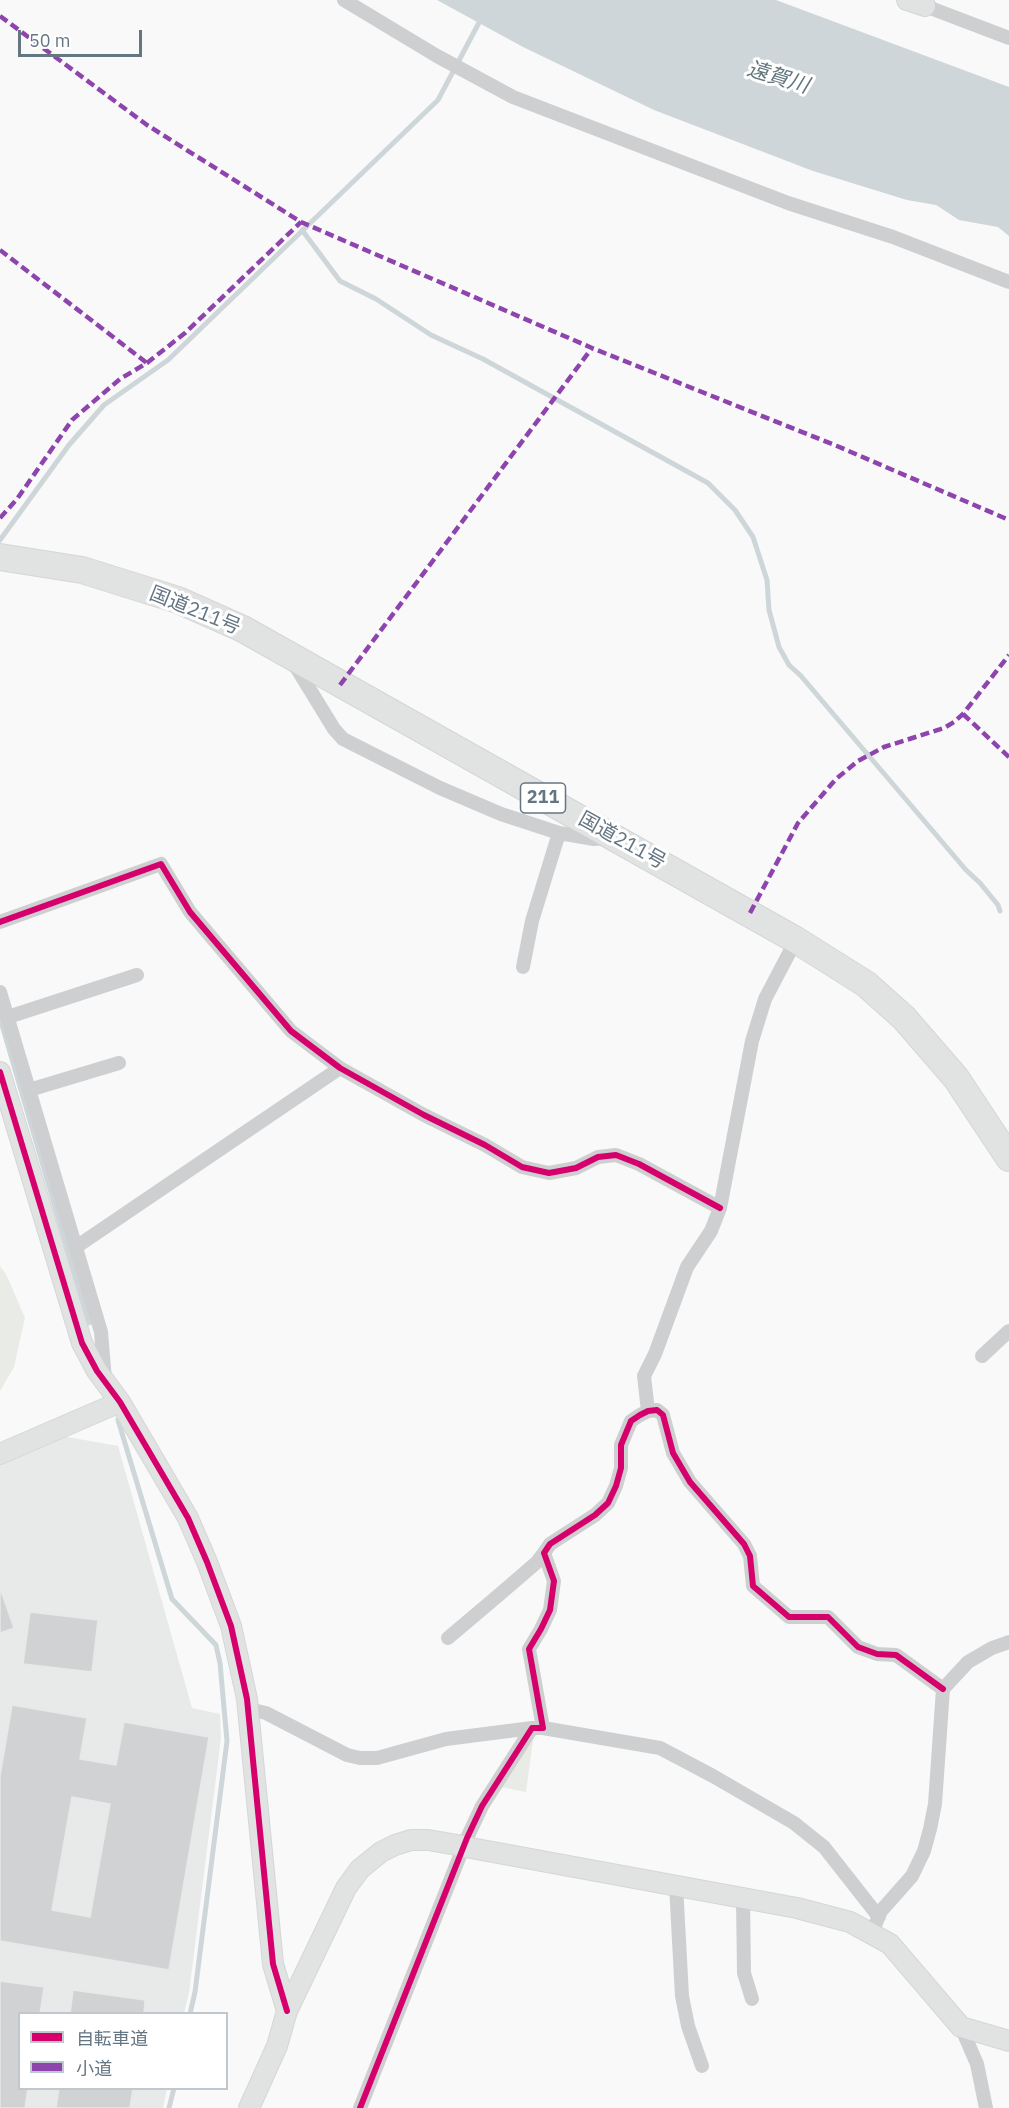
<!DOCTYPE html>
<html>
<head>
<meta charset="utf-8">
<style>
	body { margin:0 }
	#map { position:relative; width:1009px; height:2108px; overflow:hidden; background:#f9f9f9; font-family:"IBM Plex Sans","Noto Sans JP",sans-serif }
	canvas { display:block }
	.legend { position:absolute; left:18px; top:2012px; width:210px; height:78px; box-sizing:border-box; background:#fff; border:2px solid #c1c8cd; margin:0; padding:8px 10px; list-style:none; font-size:18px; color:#657683 }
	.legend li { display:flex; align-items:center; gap:12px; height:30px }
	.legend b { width:30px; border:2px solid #c1c8cd }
	.scale { position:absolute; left:18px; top:30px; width:124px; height:27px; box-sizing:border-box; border:3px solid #657683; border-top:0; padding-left:8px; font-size:18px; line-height:21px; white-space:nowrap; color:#657683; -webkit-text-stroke:4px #fff; paint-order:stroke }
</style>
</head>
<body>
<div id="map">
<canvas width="1009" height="2108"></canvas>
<ul class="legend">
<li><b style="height:8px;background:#d6006c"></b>自転車道</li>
<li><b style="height:8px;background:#8e44ad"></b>小道</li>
</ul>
<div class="scale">50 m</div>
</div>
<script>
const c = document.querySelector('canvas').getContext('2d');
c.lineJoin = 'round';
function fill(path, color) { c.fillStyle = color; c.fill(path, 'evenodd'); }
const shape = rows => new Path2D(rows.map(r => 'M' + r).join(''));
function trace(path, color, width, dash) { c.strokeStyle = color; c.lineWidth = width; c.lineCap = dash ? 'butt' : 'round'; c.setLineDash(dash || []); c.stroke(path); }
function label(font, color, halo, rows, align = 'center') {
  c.font = font + ' "IBM Plex Sans","Noto Sans JP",sans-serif'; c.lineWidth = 6; c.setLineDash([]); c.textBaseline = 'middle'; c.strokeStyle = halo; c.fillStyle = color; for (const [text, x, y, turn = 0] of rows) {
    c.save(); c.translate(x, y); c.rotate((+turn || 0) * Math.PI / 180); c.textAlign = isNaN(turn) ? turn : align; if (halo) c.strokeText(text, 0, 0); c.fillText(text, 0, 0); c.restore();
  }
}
fill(shape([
	[62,1436,118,1446,192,1708,220,1714,221,1738,189,1993,184,2013,20,2014,20,2088,167,2089,163,2108,0,2108,0,1462]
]), '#e8e9e9');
fill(shape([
	[0,1266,6,1274,25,1318,14,1367,0,1391],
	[531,1740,533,1740,526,1792,501,1787]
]), '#e8ebe6');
fill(shape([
	[437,0,776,0,1009,87,1009,236,998,227,959,220,936,205,907,200,813,171,654,110,523,47]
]), '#ced6d9');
trace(shape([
	[302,230,340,281,376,299,431,335,483,359,708,483,735,510,753,537,767,580,769,610,779,647,789,665,801,676,966,870,980,883,998,905,1000,911],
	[0,540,69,445,104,405,168,360,438,100,482,17],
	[0,1018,89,1323],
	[118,1420,172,1599,216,1645,220,1663,227,1741,195,1992,190,2014],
	[169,2108,174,2088]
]), '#ced6d9', 5);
const building = shape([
	[0,1588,14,1628,0,1633,0,1588],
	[30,1612,98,1620,92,1672,23,1664,30,1612],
	[12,1705,87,1718,80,1759,116,1765,124,1722,209,1737,169,1970,0,1941,0,1776,12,1705],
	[72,1797,110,1804,90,1917,52,1910,72,1797],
	[0,1981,44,1987,40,2014,20,2014,20,2088,28,2088,25,2108,0,2108,0,1981],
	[73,1990,145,2000,144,2014,70,2014,73,1990],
	[59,2088,133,2088,130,2108,56,2108,59,2088]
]);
fill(building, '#d0d2d3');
trace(building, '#e8e8e8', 1.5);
const secondary = shape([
	[907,0,925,6],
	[0,1072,82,1343,97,1371,120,1402,188,1518,207,1562,231,1626,247,1699,273,1964,287,2011],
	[0,1454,120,1402],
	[471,1848,797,1908,850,1922,890,1944,961,2027,1009,2041],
	[249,2108,277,2046,287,2011,346,1888,360,1869,381,1852,395,1845,411,1840,428,1840,457,1845]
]);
const highway = shape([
	[0,557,82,570,178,600,243,629,796,940,866,984,904,1018,956,1078,1009,1158]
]);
trace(secondary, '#d5d6d7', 22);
trace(highway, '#d5d6d6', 28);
trace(shape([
	[344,0,437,56,513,97,788,203,893,237,1009,282],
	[925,6,1009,38],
	[293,662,334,729,343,739,440,788,501,814,559,833,594,839,607,838],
	[0,922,161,864,190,912,291,1031,340,1068,424,1115,485,1145,522,1167,549,1173,576,1168,598,1157,616,1155,639,1164,720,1208],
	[523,967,532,921,559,833],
	[0,992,101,1332,105,1380],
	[8,1017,137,975],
	[29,1090,119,1063],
	[76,1247,340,1068],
	[982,1356,1009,1331],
	[648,1411,644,1376,655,1354,687,1267,711,1231,720,1208,752,1041,765,999,796,940],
	[448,1638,500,1594,536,1563,544,1553],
	[248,1709,266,1713,347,1755,360,1758,377,1758,446,1739,532,1728],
	[543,1728,660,1748,713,1776,794,1823,824,1847,879,1917],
	[676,1885,682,1996,688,2026,702,2066],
	[743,1898,744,1973,752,1999],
	[876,1923,881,1911,912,1876,924,1851,930,1829,935,1804,943,1689,968,1662,992,1648,1009,1642],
	[961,2027,977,2064,986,2108],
	[360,2108,467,1838,482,1806,532,1728,543,1728,529,1649,541,1629,550,1610,554,1581,544,1553,550,1544,595,1515,608,1503,616,1486,621,1468,621,1445,631,1421,640,1415,648,1411,657,1410,663,1415,673,1453,690,1482,744,1544,750,1556,753,1586,789,1617,828,1617,858,1647,877,1654,896,1655,943,1689]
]), '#cecfd0', 14);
trace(secondary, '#e1e2e2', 20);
trace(highway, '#e1e2e2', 26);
const secondaryBridge = shape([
	[457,1845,471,1848]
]);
trace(secondaryBridge, '#d5d6d7', 22, []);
trace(secondaryBridge, '#e1e2e2', 20);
trace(shape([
	[0,16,147,125,301,222,592,348,837,446,1009,520],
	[0,250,147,363],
	[0,518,17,499,72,420,120,379,147,363,185,333,301,222],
	[340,685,592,348],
	[963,714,1009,757],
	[750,913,798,823,836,779,858,761,884,747,944,728,954,722,963,714,1009,655]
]), '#8e44ad', 4.5, [9, 4.5]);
trace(shape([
	[0,922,161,864,190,912,291,1031,340,1068,424,1115,485,1145,522,1167,549,1173,576,1168,598,1157,616,1155,639,1164,720,1208],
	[0,1072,82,1343,97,1371,120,1402,188,1518,207,1562,231,1626,247,1699,273,1964,287,2011],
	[360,2108,467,1838,482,1806,532,1728,543,1728,529,1649,541,1629,550,1610,554,1581,544,1553,550,1544,595,1515,608,1503,616,1486,621,1468,621,1445,631,1421,640,1415,648,1411,657,1410,663,1415,673,1453,690,1482,744,1544,750,1556,753,1586,789,1617,828,1617,858,1647,877,1654,896,1655,943,1689]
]), '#d6006c', 6);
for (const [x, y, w] of [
	[543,798,45]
]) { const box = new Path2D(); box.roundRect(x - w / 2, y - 15, w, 30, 4.5); c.fillStyle = '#fff'; c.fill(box); trace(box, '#657683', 1.5); }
label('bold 18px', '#657683', null, [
	["211",543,798]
]);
label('20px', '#657683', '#fff', [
	["国道211号",195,611,22],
	["国道211号",622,841,29]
]);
label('italic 21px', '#60757c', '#fff', [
	["遠賀川",778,78,17]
]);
</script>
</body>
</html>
